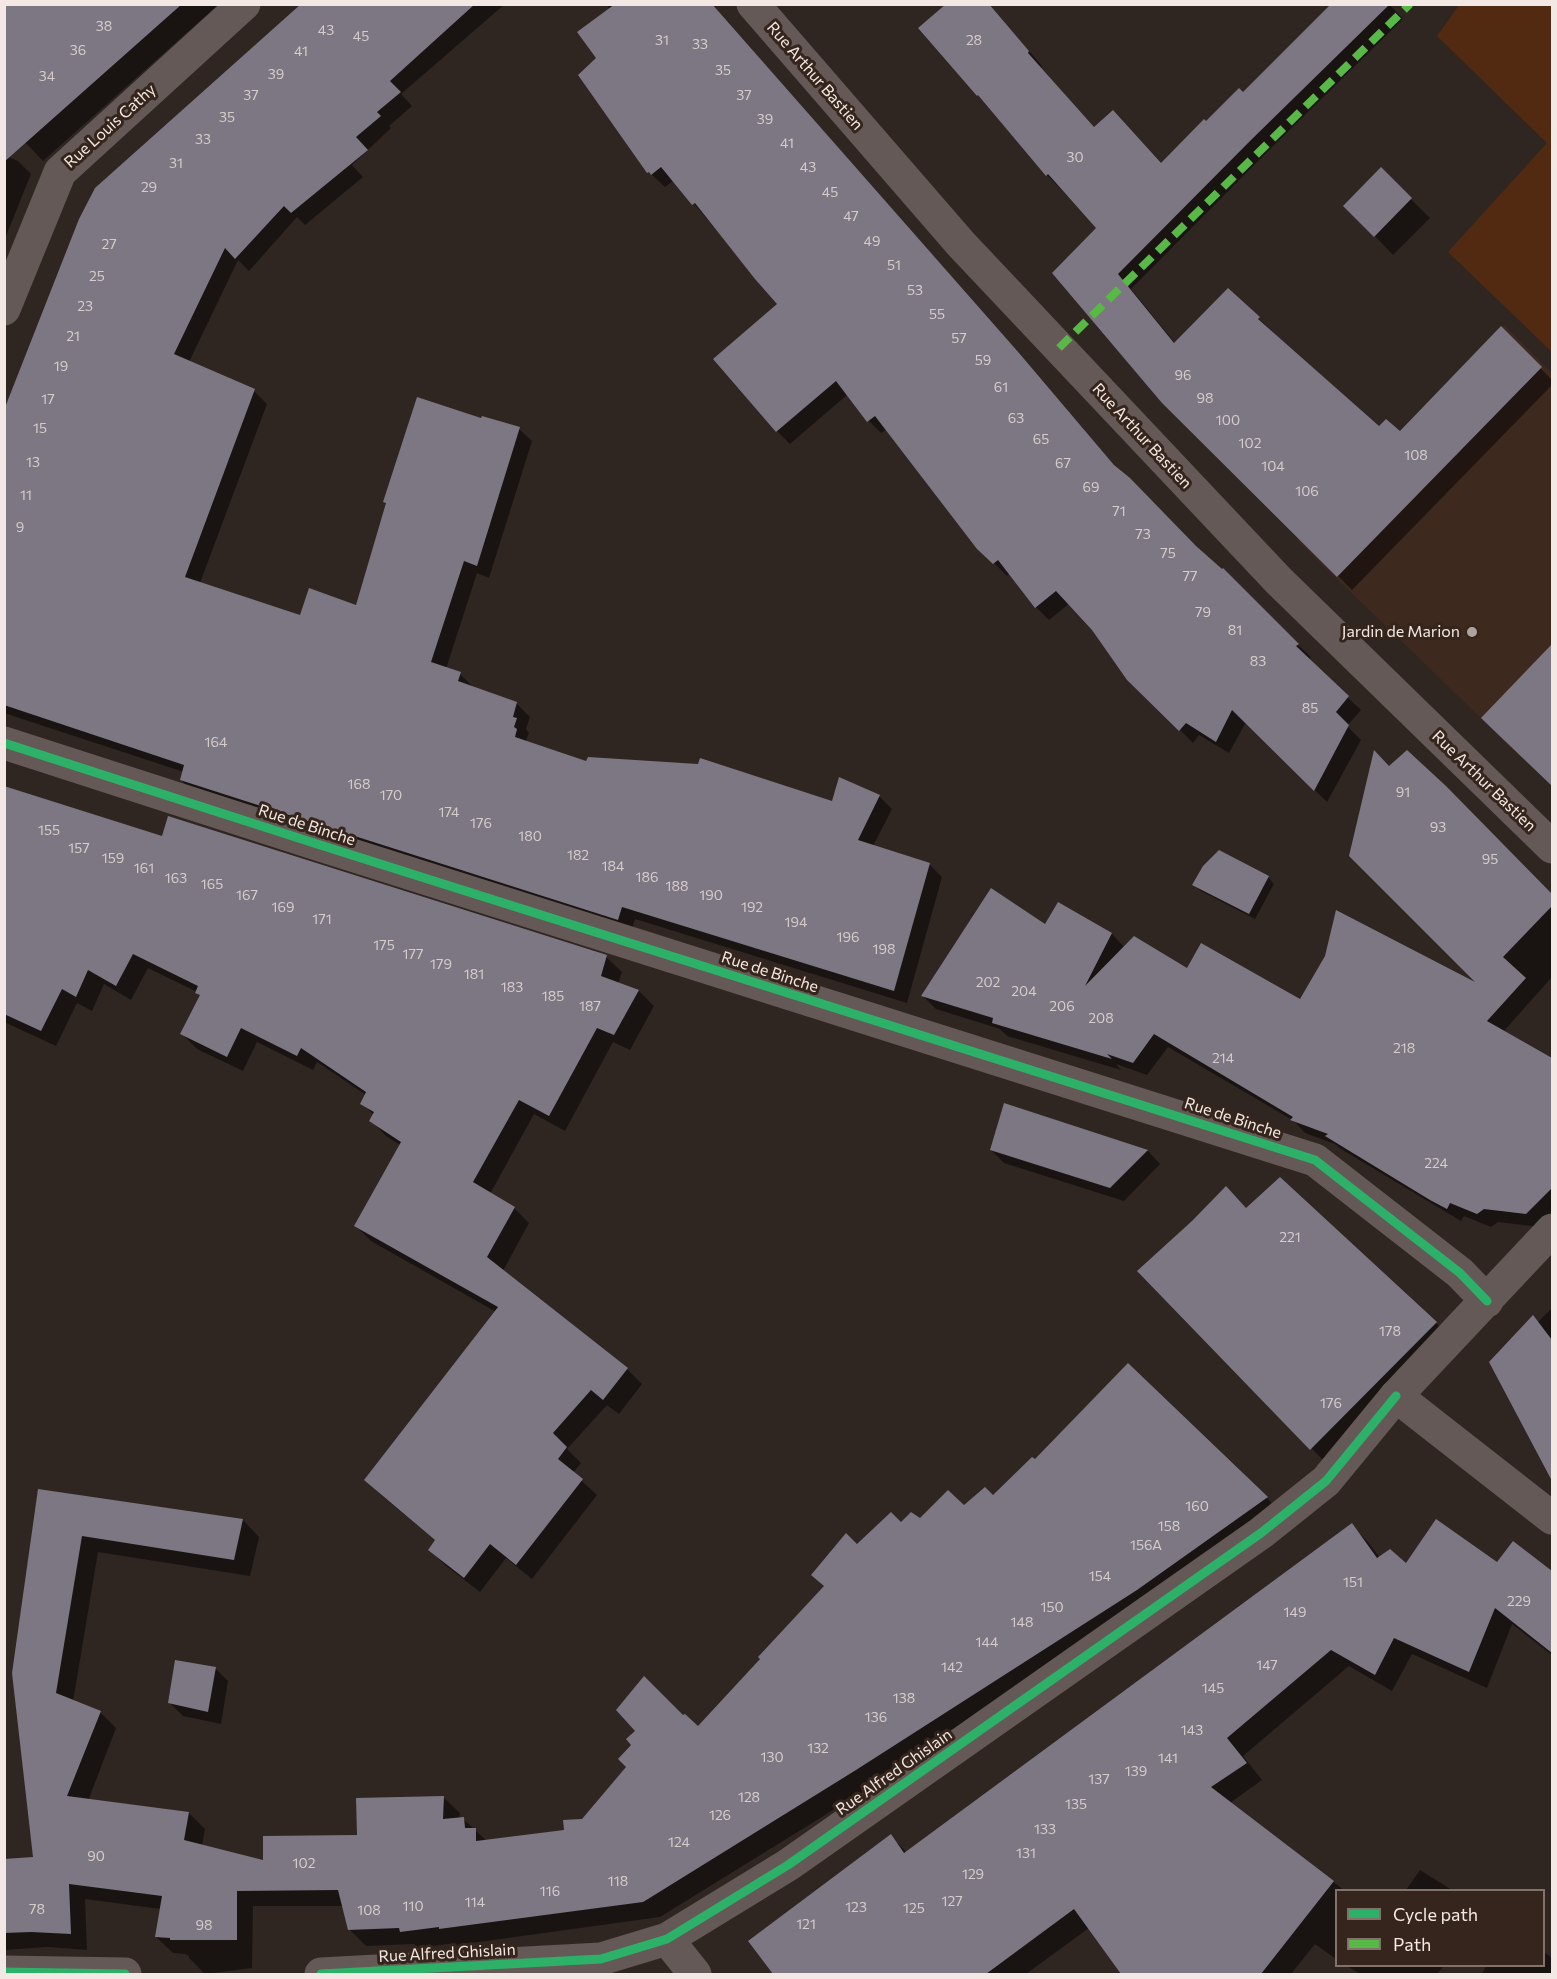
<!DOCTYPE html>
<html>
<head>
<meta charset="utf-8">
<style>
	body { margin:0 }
	#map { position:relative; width:1557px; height:1979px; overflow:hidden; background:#2f2622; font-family:Commissioner,sans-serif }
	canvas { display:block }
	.frame { position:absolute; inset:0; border:6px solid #f3e8e3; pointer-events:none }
	.legend { position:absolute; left:1335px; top:1889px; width:210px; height:78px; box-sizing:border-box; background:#35251c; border:2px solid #81736c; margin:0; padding:8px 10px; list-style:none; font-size:18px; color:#f3e8e3 }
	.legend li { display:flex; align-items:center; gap:12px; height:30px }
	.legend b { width:30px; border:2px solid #81736c }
</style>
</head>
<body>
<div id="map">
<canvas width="1557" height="1979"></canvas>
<div class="frame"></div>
<ul class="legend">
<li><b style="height:8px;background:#2db169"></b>Cycle path</li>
<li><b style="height:8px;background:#58b947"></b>Path</li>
</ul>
</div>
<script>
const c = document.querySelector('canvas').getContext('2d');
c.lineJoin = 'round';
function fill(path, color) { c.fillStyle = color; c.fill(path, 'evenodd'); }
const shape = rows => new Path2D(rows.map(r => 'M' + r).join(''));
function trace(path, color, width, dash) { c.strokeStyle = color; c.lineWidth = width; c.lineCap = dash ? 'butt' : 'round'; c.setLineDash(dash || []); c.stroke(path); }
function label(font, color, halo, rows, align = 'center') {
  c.font = font + ' Commissioner,sans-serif'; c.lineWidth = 6; c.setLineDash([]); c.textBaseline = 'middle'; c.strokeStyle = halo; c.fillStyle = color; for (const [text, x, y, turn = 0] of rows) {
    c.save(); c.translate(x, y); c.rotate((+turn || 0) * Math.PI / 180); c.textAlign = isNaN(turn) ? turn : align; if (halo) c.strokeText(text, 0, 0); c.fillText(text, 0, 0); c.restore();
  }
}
fill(shape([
	[1504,325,1552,373,1552,724,1521,757,1297,540]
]), '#3d291e');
fill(shape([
	[1460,4,1552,5,1552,352,1448,252,1547,143,1437,36]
]), '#522a12');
fill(shape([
	[4,4,219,4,43,161,4,120],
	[304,4,505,4,401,94,412,106,389,126,391,128,352,165,363,177,305,225,297,217,249,271,238,260,189,362,254,391,267,404,200,583,301,617,357,607,482,420,519,429,532,441,489,578,477,573,446,669,460,674,473,687,517,704,530,717,526,729,529,733,526,740,529,743,587,763,833,803,879,796,892,809,873,846,929,864,942,877,907,1003,635,919,631,932,194,792,181,780,184,772,4,713,4,413,81,219,93,191],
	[606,4,712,4,1031,368,1120,472,1198,550,1223,570,1298,645,1311,657,1308,660,1361,710,1347,726,1361,740,1327,802,1246,722,1229,753,1199,735,1193,743,1129,679,1093,629,1070,603,1049,620,1036,607,1010,573,1007,576,979,548,887,429,881,433,869,421,848,394,790,444,777,431,715,359,779,304,674,180,665,187,649,172,598,58,610,10],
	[948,4,989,4,1042,66,1041,67,1095,129,1162,164,1206,122,1243,94,1389,4,1403,19,1265,154,1131,289,1175,343,1228,290,1273,332,1272,333,1379,428,1400,433,1501,328,1552,380,1552,385,1352,590,1163,402,1098,228,1047,175,993,110,978,95],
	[4,155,18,161,31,174,4,241],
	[1381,170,1430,218,1393,255,1346,206],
	[1552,646,1552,784,1484,717],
	[1389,768,1445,787,1552,896,1552,977,1503,1032,1552,1059,1552,1214,1540,1227,1498,1222,1491,1227,1464,1216,1461,1221,1341,1149,1335,1144,1305,1133,1294,1121,1168,1047,1147,1075,1116,1064,1121,1070,1007,1036,1000,1029,936,1009,923,996,1046,926,1058,904,1112,934,1125,948,1187,970,1300,1001,1481,987],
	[4,788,163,838,606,957,622,972,618,984,639,991,654,1006,630,1050,613,1042,565,1131,534,1114,490,1194,514,1208,529,1223,503,1271,627,1369,642,1384,619,1414,607,1405,567,1449,581,1463,573,1473,597,1495,532,1579,506,1558,480,1592,445,1565,429,1549,436,1541,381,1495,366,1480,496,1312,371,1241,356,1226,400,1145,386,1136,371,1120,374,1115,362,1103,366,1095,317,1062,313,1070,257,1042,243,1071,197,1049,182,1034,201,996,197,992,148,968,131,1000,104,984,92,1011,77,1003,56,1046,4,1022],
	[1268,877,1274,884,1255,919,1201,891,1194,885],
	[1005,1105,1148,1151,1160,1164,1124,1201,1004,1163,991,1150],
	[1247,1209,1436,1323,1452,1339,1327,1464,1311,1448,1193,1222],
	[1552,1308,1552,1465,1534,1444,1538,1322],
	[39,1491,243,1520,259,1537,250,1576,98,1552,73,1702,100,1712,116,1728,88,1801,189,1813,205,1829,202,1846,264,1862,358,1837,443,1797,460,1813,459,1819,463,1819,487,1841,565,1831,583,1820,684,1718,698,1728,825,1587,857,1546,902,1524,921,1520,993,1497,1267,1498,1282,1514,1153,1606,872,1786,660,1917,457,1945,455,1943,418,1948,414,1944,366,1946,349,1929,344,1906,253,1906,252,1968,205,1974,189,1958,189,1956,185,1954,173,1953,156,1937,161,1909,85,1899,87,1950,48,1947,4,1950,4,1860,35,1858],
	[1351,1525,1368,1542,1380,1558,1407,1565,1498,1564,1513,1543,1552,1573,1552,1655,1512,1624,1487,1688,1412,1654,1392,1691,1349,1666,1243,1756,1262,1780,1230,1803,1344,1890,1336,1890,1336,1959,1315,1944,1291,1974,1123,1974,1089,1928,1026,1974,774,1974,750,1942,891,1836,907,1853],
	[215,1668,228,1681,221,1724,183,1716,169,1702],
	[1420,1870,1452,1890,1406,1890],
	[1544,1952,1552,1958,1552,1974,1482,1974,1486,1966,1544,1966],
	[1347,1966,1444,1966,1437,1974,1360,1974]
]), '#0007');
fill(shape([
	[4,4,182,4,4,162],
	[301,4,475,4,390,81,401,92,377,112,381,116,356,137,368,150,291,213,284,206,235,259,225,248,174,354,255,389,185,577,300,615,309,588,356,605,386,503,383,502,417,397,481,418,482,416,520,427,477,566,464,561,431,662,461,672,458,681,517,702,513,717,517,718,514,727,517,729,515,737,586,761,588,757,698,764,700,758,832,801,839,777,880,795,858,840,930,863,894,991,622,907,618,920,320,825,180,780,184,765,4,705,4,410,79,219,95,188],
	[615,4,712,4,1019,353,1114,465,1130,478,1196,546,1222,569,1223,568,1299,644,1296,646,1349,696,1336,712,1349,725,1314,791,1232,710,1216,742,1186,723,1179,731,1127,680,1092,630,1056,591,1035,608,998,560,993,564,977,549,875,416,867,422,836,381,776,432,713,359,777,304,755,279,695,203,692,205,661,167,651,175,649,172,647,173,578,75,596,58,577,32],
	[946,4,989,4,1029,51,1028,53,1094,127,1113,110,1161,163,1204,119,1206,121,1239,88,1243,92,1331,4,1390,4,1251,140,1118,274,1174,343,1228,288,1260,317,1258,319,1379,426,1386,419,1400,431,1501,326,1542,367,1337,577,1162,403,1052,273,1096,228,1048,174,1046,176,978,95,977,96,918,28],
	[1381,167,1412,198,1374,237,1343,206],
	[1552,644,1552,786,1481,718],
	[1374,750,1389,766,1407,750,1446,786,1552,894,1552,906,1503,957,1526,978,1487,1021,1552,1058,1552,1188,1526,1214,1484,1209,1477,1214,1450,1203,1447,1209,1430,1200,1325,1136,1328,1134,1290,1120,1293,1117,1154,1034,1133,1063,1107,1054,1112,1059,992,1023,993,1018,921,996,991,888,1045,924,1058,902,1112,933,1085,986,1134,936,1187,968,1201,943,1300,999,1325,956,1336,910,1475,982,1349,856],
	[4,786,162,836,168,816,607,955,601,976,639,990,614,1035,597,1028,549,1116,519,1100,473,1182,515,1207,487,1257,628,1368,603,1400,591,1390,553,1433,567,1447,558,1459,583,1479,516,1565,490,1544,464,1578,428,1550,435,1540,364,1480,498,1307,354,1226,401,1142,369,1121,374,1112,360,1104,366,1092,301,1048,297,1056,241,1028,227,1057,180,1034,200,995,195,993,198,986,133,954,116,986,88,970,76,997,62,989,41,1031,4,1014],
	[1219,850,1269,876,1249,914,1192,885,1203,866],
	[1004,1103,1148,1150,1110,1188,990,1150],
	[1280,1177,1437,1322,1310,1450,1137,1271,1192,1221,1226,1186,1246,1208],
	[1533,1315,1552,1340,1552,1481,1489,1362],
	[1128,1363,1268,1497,1137,1590,856,1770,648,1899,643,1902,439,1929,439,1927,400,1932,399,1928,348,1930,338,1890,237,1891,237,1940,170,1940,170,1938,155,1937,162,1896,69,1884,71,1934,31,1932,4,1933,4,1859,33,1857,12,1673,38,1489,243,1519,234,1560,82,1536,56,1693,101,1711,67,1796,189,1812,184,1840,263,1860,263,1836,357,1835,356,1798,444,1796,443,1819,464,1817,465,1828,476,1828,476,1841,564,1830,563,1820,582,1819,626,1767,618,1759,631,1745,626,1739,635,1731,616,1710,644,1676,683,1715,685,1714,698,1726,760,1659,758,1657,824,1586,811,1575,846,1533,857,1544,891,1512,901,1522,911,1512,920,1518,948,1490,964,1505,985,1487,993,1495,1032,1457,1035,1459],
	[1436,1519,1497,1562,1513,1541,1552,1571,1552,1653,1495,1608,1469,1672,1394,1638,1375,1675,1331,1650,1227,1738,1247,1763,1211,1787,1334,1881,1261,1974,1121,1974,1074,1909,986,1974,773,1974,748,1941,891,1834,904,1853,1352,1523,1377,1558,1390,1549,1406,1563],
	[175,1660,216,1667,208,1712,168,1703]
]), '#7d7783');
trace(shape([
	[753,4,961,244,1279,581,1552,847],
	[4,309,60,172,244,4],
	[1396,1396,1552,1518],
	[667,1939,695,1974]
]), '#645956', 33);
trace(shape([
	[4,743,314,843,1315,1160,1460,1273,1487,1301],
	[4,1972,125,1974],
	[321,1974,601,1959,667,1939,788,1865,1261,1533,1326,1481,1396,1396,1552,1230]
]), '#645956', 33);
trace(shape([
	[1059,348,1410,4]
]), '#58b947', 8, [15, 8]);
trace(shape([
	[4,743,314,843,1315,1160,1460,1273,1487,1301],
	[4,1972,125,1974],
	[321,1974,601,1959,667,1939,788,1865,1261,1533,1326,1481,1396,1396]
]), '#2db169', 9);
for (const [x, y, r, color] of [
	[1472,632,6,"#aea49f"]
]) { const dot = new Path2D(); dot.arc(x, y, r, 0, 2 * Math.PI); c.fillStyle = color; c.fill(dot); trace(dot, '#35251c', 2); }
label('14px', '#d6cccb', null, [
	["38",104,26],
	["43",326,30],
	["45",361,36],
	["31",662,40],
	["28",974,40],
	["33",700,44],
	["36",78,50],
	["41",301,51],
	["35",723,70],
	["39",276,74],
	["34",47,76],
	["37",251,95],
	["37",744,95],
	["35",227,117],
	["39",765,119],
	["33",203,139],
	["41",787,143],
	["30",1075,157],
	["31",176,163],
	["43",808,167],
	["29",149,187],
	["45",830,192],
	["47",851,216],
	["49",872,241],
	["27",109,244],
	["51",894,265],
	["25",97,276],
	["53",915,290],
	["23",85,306],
	["55",937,314],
	["21",73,336],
	["57",959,338],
	["59",983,360],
	["19",61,366],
	["96",1183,375],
	["61",1001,387],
	["98",1205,398],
	["17",48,399],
	["63",1016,418],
	["100",1228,420],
	["15",40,428],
	["65",1041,439],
	["102",1250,443],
	["108",1416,455],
	["13",33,462],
	["67",1063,463],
	["104",1273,466],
	["69",1091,487],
	["106",1307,491],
	["11",26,495],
	["71",1119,511],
	["9",20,527],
	["73",1143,534],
	["75",1168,553],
	["77",1190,576],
	["79",1203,612],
	["81",1235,630],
	["83",1258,661],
	["85",1310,708],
	["164",216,742],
	["168",359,784],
	["91",1403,792],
	["170",391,795],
	["174",449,812],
	["176",481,823],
	["93",1438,827],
	["155",49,830],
	["180",530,836],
	["157",79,848],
	["182",578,855],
	["159",113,858],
	["95",1490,859],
	["184",613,866],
	["161",144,868],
	["186",647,877],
	["163",176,878],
	["165",212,884],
	["188",677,886],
	["167",247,895],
	["190",711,895],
	["169",283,907],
	["192",752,907],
	["171",322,919],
	["194",796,922],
	["196",848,937],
	["175",384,945],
	["198",884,949],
	["177",413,954],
	["179",441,964],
	["181",474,974],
	["202",988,982],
	["183",512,987],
	["204",1024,991],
	["185",553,996],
	["187",590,1006],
	["206",1062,1006],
	["208",1101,1018],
	["218",1404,1048],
	["214",1223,1058],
	["224",1436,1163],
	["221",1290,1237],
	["178",1390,1331],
	["176",1331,1403],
	["160",1197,1506],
	["158",1169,1526],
	["156A",1146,1545],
	["154",1100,1576],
	["151",1353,1582],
	["229",1519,1601],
	["150",1052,1607],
	["149",1295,1612],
	["148",1022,1622],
	["144",987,1642],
	["147",1267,1665],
	["142",952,1667],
	["145",1213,1688],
	["138",904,1698],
	["136",876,1717],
	["143",1192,1730],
	["132",818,1748],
	["130",772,1757],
	["141",1168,1758],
	["139",1136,1771],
	["137",1099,1779],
	["128",749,1797],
	["135",1076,1804],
	["126",720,1815],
	["133",1045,1829],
	["124",679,1842],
	["131",1026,1853],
	["90",96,1856],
	["102",304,1863],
	["129",973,1874],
	["118",618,1881],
	["116",550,1891],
	["127",952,1901],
	["114",475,1902],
	["110",413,1906],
	["123",856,1907],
	["125",914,1908],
	["78",37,1909],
	["108",369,1910],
	["121",806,1924],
	["98",204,1925]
]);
label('16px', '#f3e8e3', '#35251c', [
	["Rue Arthur Bastien",815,76,49],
	["Rue Louis Cathy",110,126,-42],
	["Rue Arthur Bastien",1142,436,47],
	["Rue Arthur Bastien",1484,781,44],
	["Rue de Binche",307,825,18],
	["Rue de Binche",770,972,18],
	["Rue de Binche",1233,1118,18],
	["Rue Alfred Ghislain",894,1772,-35],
	["Rue Alfred Ghislain",447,1953,-3]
]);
label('16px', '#f3e8e3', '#35251c', [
	["Jardin de Marion",1460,632]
], 'right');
</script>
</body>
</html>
